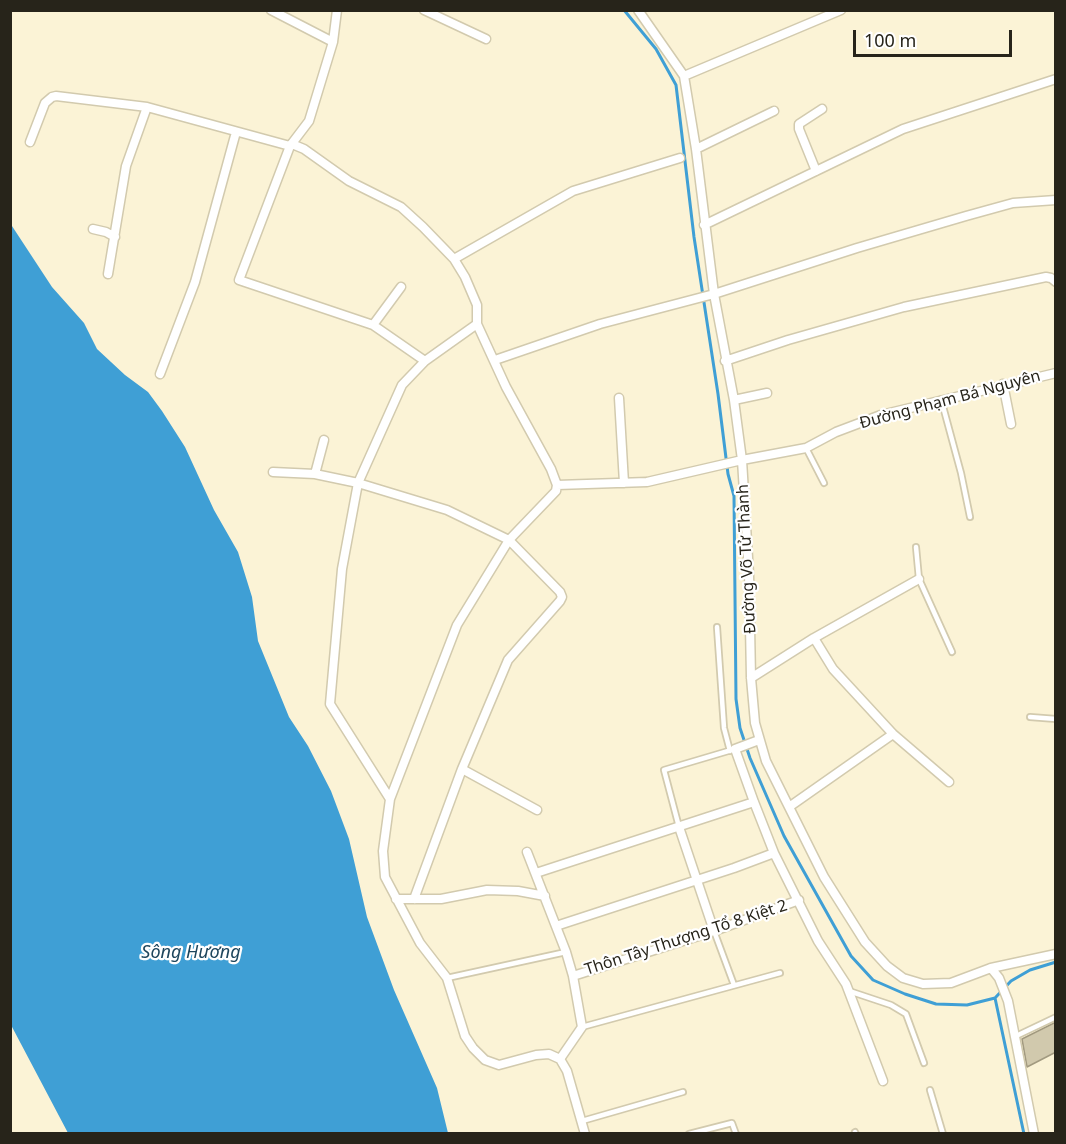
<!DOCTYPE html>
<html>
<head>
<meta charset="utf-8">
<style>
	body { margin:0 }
	#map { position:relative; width:1066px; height:1144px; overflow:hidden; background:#fbf3d6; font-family:"Noto Sans",sans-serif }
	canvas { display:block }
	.frame { position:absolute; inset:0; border:12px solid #27241a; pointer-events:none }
	.scale { position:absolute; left:853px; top:30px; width:159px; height:27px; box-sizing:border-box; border:3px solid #27241a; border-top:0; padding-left:8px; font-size:18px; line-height:21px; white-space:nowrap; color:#27241a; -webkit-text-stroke:4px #fff; paint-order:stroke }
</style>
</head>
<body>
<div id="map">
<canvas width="1066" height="1144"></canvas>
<div class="frame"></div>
<div class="scale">100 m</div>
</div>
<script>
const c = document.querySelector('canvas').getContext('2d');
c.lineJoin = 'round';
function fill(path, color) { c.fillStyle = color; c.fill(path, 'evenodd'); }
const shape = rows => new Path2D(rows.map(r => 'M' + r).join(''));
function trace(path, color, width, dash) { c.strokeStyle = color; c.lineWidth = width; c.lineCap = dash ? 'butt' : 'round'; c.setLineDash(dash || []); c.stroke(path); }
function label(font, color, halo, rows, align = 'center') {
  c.font = font + ' "Noto Sans",sans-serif'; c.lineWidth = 4.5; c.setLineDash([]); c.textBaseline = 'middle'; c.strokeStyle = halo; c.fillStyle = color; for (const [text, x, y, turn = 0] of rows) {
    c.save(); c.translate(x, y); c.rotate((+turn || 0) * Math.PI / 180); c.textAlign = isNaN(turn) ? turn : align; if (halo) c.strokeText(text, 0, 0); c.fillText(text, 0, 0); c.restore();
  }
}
fill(shape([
	[10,223,52,287,84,323,97,349,125,375,148,392,162,411,185,447,214,510,238,552,252,597,258,641,289,717,308,746,331,791,349,839,367,917,394,990,437,1088,448,1133,68,1133,11,1025]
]), '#3f9fd5');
trace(shape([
	[624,10,656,49,676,85,694,237,718,394,728,474,734,496,736,699,740,728,750,758,784,836,851,956,873,980,905,994,936,1004,967,1005,995,998,1011,981,1030,970,1056,962],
	[995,998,1024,1134]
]), '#3f9fd5', 3);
const building = shape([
	[1056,1022,1056,1052,1027,1067,1022,1039,1056,1022]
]);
fill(building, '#d1c9ad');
trace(building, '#a29a80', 1.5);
const lane = shape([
	[941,399,961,473,970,517],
	[806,448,824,483],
	[916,547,919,579,952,652],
	[717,627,724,728,730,751],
	[1030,717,1056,719],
	[679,827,664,770,735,749],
	[714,931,734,985],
	[447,978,566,952],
	[849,991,891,1005,906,1014,924,1063],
	[582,1027,780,973],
	[1014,1037,1056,1017],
	[930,1090,943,1134],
	[582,1121,683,1092],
	[855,1132,856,1134],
	[689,1134,732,1123,736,1134]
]);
const street = shape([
	[271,10,333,42],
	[337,10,333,42,309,121,290,146,239,280,373,325,425,361,402,385,358,483,342,569,330,704,390,799,383,851,385,877,420,943,447,978,465,1036,473,1048,485,1060,499,1065,536,1055,549,1054,560,1059,567,1071,585,1134],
	[424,10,486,39],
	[638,10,684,76,696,149,714,294,734,400,742,460,749,574,751,678,755,723,766,761,824,877,865,942,887,966,903,978,923,984,951,983,991,968,999,978,1008,1001,1034,1134],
	[684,76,841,10],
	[30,142,45,103,52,97,56,96,147,107,290,146],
	[292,144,304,149,349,181,401,207,423,227,454,259,465,277,477,305,477,324],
	[696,149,774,111],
	[816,171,799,129,799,124,822,109],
	[704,225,903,129,1056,79],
	[93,229,106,232,115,237],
	[454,259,573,191,680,158],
	[108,274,126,166,147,107],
	[373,325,401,287],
	[495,360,600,324,714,294,857,248,966,216,1013,203,1056,200],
	[425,361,477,324,506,387,551,469,557,485,647,482,742,460,806,448,836,432,881,415,1056,373],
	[725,361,788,340,904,307,1046,277,1051,278,1056,282],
	[160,374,195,282,236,132],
	[1003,384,1011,424],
	[619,398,624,483],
	[734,400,767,393],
	[273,472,315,474,358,483,447,510,509,540,560,592,562,597,560,601,508,660,462,769,414,899],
	[315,474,324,440],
	[814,638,833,669,893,734,949,782],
	[751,678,814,638,919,579],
	[759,740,735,749,754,802,774,853,818,941,846,984,883,1081],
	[462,769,537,810],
	[390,799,457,625,509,540,556,491,557,485],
	[789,807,893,734],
	[679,827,714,931],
	[527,852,566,952,573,976,582,1027,560,1059],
	[536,873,754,802],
	[396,899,441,899,487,890,518,891,545,896],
	[556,926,734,868,774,853],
	[991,968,1056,954],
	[573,976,714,931,799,900]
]);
trace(lane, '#d2caae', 8);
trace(street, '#d2caae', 11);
trace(lane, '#fff', 4.5);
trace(street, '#fff', 8);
label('16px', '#27241a', '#fff', [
	["Đường Phạm Bá Nguyên",950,400,-15],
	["Đường Võ Tử Thành",747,559,-93],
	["Thôn Tây Thượng Tổ 8 Kiệt 2",686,938,-18]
]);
label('italic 18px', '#1e465d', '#fff', [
	["Sông Hương",191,953]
]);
</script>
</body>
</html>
